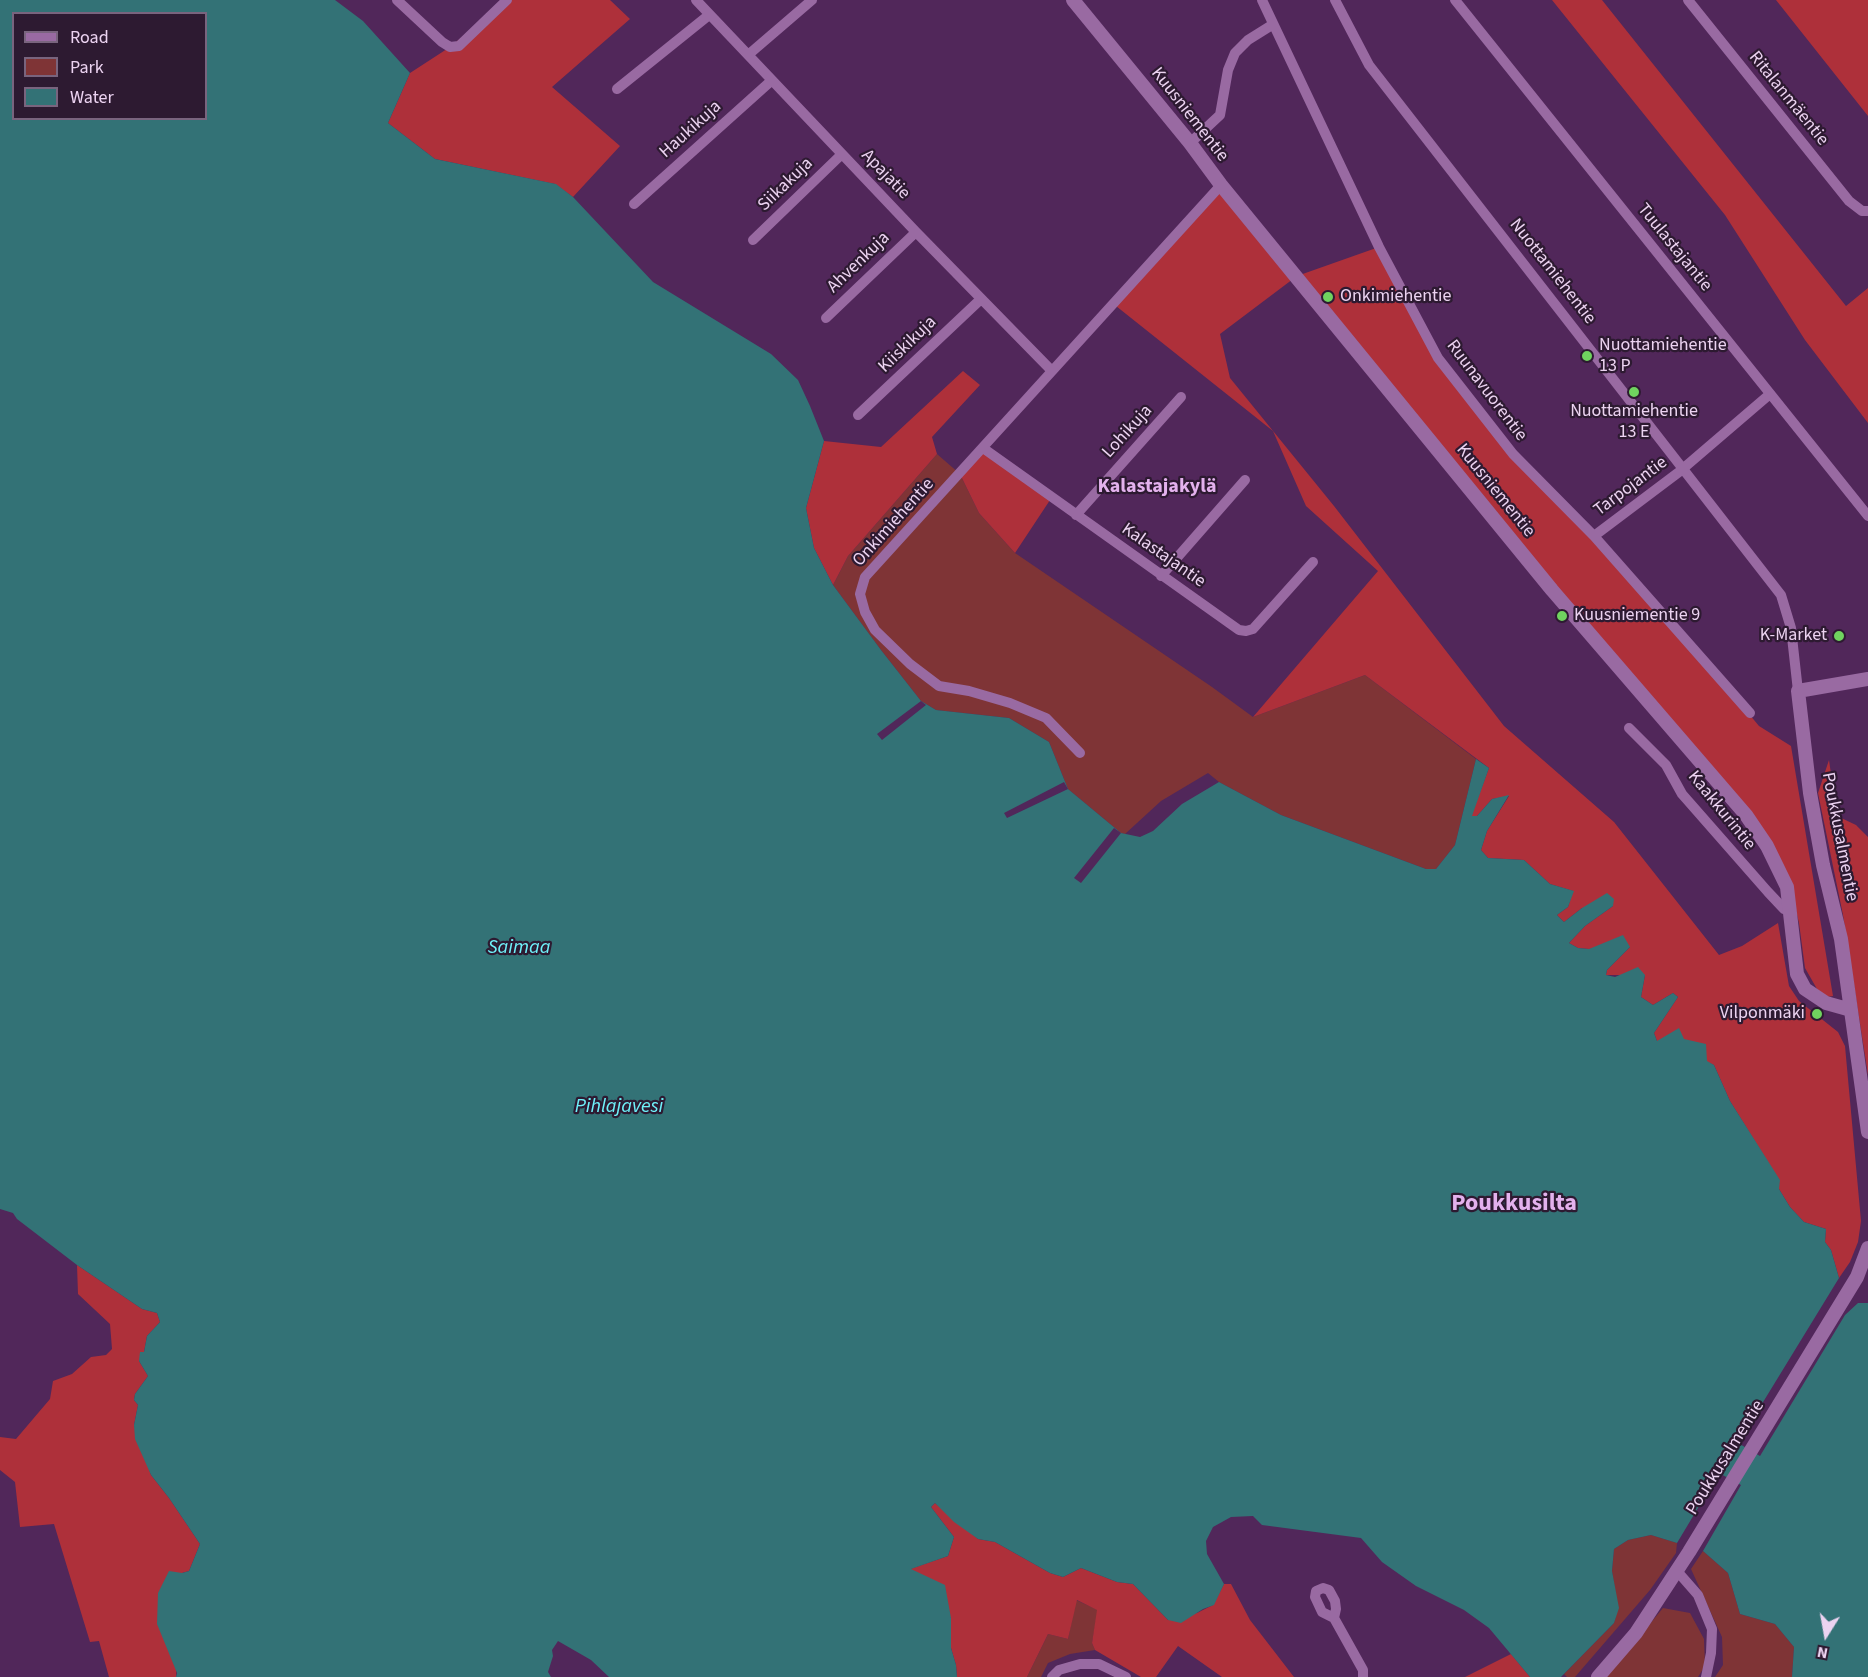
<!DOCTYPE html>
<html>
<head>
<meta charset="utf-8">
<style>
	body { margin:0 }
	#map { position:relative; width:1868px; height:1677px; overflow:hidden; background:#51275a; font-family:"Source Sans 3",sans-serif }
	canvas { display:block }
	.legend { position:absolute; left:12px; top:12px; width:195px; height:108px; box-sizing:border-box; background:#2d1a31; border:2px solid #79647e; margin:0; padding:8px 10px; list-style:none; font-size:18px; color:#ecd3f1 }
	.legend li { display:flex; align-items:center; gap:12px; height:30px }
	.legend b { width:30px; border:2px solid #79647e }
	.north { position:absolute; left:1796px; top:1605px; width:60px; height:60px; -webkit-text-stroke:4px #2d1a31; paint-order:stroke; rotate:191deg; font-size:16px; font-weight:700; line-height:24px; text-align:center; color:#ecd3f1 }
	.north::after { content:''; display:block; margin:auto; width:21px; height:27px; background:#ecd3f1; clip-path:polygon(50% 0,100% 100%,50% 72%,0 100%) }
</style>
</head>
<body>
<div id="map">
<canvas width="1868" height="1677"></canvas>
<ul class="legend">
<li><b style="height:8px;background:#996aa2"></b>Road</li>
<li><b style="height:16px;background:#7f3436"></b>Park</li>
<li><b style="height:16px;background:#337276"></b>Water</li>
</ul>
<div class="north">N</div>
</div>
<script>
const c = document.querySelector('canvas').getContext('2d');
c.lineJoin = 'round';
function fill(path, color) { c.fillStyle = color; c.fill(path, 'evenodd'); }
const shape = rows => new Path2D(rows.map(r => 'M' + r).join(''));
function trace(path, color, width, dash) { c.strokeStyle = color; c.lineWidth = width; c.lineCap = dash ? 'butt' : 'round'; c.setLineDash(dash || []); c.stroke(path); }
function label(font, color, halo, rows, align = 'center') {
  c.font = font + ' "Source Sans 3",sans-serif'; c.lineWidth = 4.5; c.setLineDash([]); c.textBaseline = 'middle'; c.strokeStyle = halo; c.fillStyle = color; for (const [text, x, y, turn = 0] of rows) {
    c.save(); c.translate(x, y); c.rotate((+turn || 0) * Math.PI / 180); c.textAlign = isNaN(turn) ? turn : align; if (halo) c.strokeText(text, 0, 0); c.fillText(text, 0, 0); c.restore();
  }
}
fill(shape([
	[937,454,960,474,979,513,1015,553,1212,687,1253,717,1365,675,1476,759,1455,845,1436,869,1426,869,1281,815,1219,782,1208,773,1161,801,1125,834,1121,833,1068,789,1049,742,1009,718,936,710,921,701,881,650,833,585,848,556],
	[1651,1535,1677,1543,1676,1553,1650,1590,1575,1677,1567,1677,1564,1674,1614,1623,1618,1608,1612,1571,1614,1549,1628,1540],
	[1703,1551,1728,1573,1740,1614,1775,1624,1794,1647,1792,1677,1715,1677,1723,1665,1722,1637,1691,1569],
	[1076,1600,1098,1610,1092,1643,1095,1650,1070,1654,1048,1663,1041,1677,1027,1677,1048,1634,1068,1639],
	[1663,1608,1690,1613,1704,1639,1705,1666,1698,1677,1606,1677]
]), '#7f3436');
fill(shape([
	[507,0,610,0,630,19,552,87,620,146,573,197,555,184,435,159,388,123,410,73,450,47],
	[1552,0,1602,0,1846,306,1868,288,1868,423,1805,340,1725,215],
	[1776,0,1868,0,1868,116],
	[1221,185,1297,276,1379,247,1438,358,1513,454,1695,649,1759,726,1791,746,1833,996,1827,997,1817,989,1805,968,1799,923,1788,877,1297,276,1220,334,1230,378,1334,506,1504,726,1614,822,1719,955,1742,946,1778,923,1789,986,1799,1001,1838,1032,1845,1046,1861,1221,1858,1242,1850,1262,1839,1278,1831,1250,1825,1242,1826,1229,1804,1222,1790,1207,1779,1189,1779,1180,1730,1101,1714,1065,1657,1041,1654,1033,1678,997,1673,993,1653,1005,1641,997,1645,975,1606,975,1607,970,1630,947,1589,949,1578,948,1569,943,1585,926,1613,906,1582,908,1564,922,1557,915,1568,907,1573,891,1550,884,1524,860,1488,858,1481,850,1487,831,1509,796,1492,799,1477,816,1471,816,1489,768,1365,675,1253,717,1378,571,1306,506,1273,431,1116,306],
	[963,371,980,385,932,437,937,454,848,556,833,585,814,548,806,508,824,441,881,447],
	[983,448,1052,497,1015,553,979,513,960,474],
	[1829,760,1837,816,1856,825,1868,837,1868,1075,1843,915,1818,793],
	[77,1265,142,1309,157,1313,160,1322,147,1336,144,1352,139,1361,148,1376,135,1394,134,1400,138,1405,134,1425,151,1475,169,1498,200,1544,189,1571,182,1573,176,1677,109,1677,99,1641,90,1642,54,1524,20,1527,15,1482,0,1470,0,1437,16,1439,50,1399,53,1381,72,1374,91,1357,106,1355,112,1349,110,1324,78,1294],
	[935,1503,978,1539,995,1542,1050,1573,1063,1577,1081,1568,1117,1582,1133,1584,1168,1620,1197,1613,1213,1605,1224,1584,1231,1584,1250,1620,1294,1677,1222,1677,1178,1646,1156,1677,1141,1677,1095,1650,1092,1643,1097,1610,1077,1600,1068,1639,1048,1634,1027,1677,957,1677,956,1665,951,1648,951,1618,910,1569,948,1556,954,1537,931,1507],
	[1511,1654,1530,1677,1465,1677]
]), '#ae303a');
fill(shape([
	[0,0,335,0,363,21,410,73,388,123,435,159,556,184,573,197,653,282,771,354,798,380,810,406,824,441,806,508,814,548,833,585,881,650,921,701,936,710,1009,718,1049,742,1068,789,1121,833,1140,837,1153,831,1182,804,1219,782,1281,815,1426,869,1436,869,1455,845,1476,759,1489,768,1472,816,1477,816,1492,799,1509,795,1487,831,1481,850,1488,858,1524,860,1550,884,1574,891,1568,907,1557,915,1564,922,1582,908,1607,893,1614,899,1613,906,1585,926,1569,943,1578,948,1589,949,1623,935,1630,947,1607,970,1606,975,1615,977,1638,967,1645,975,1641,997,1653,1005,1673,993,1678,997,1654,1033,1657,1041,1679,1028,1684,1039,1706,1044,1707,1061,1714,1065,1730,1101,1780,1180,1779,1189,1790,1207,1804,1222,1826,1229,1825,1242,1831,1250,1839,1278,1738,1443,1760,1456,1845,1315,1858,1303,1868,1303,1868,1677,1792,1677,1794,1647,1775,1624,1740,1614,1728,1573,1703,1551,1741,1485,1719,1473,1677,1543,1651,1535,1628,1540,1614,1549,1612,1571,1619,1608,1614,1623,1561,1677,1530,1677,1489,1628,1464,1610,1416,1586,1382,1562,1361,1538,1262,1525,1253,1516,1231,1517,1213,1527,1206,1541,1207,1554,1224,1584,1214,1605,1203,1609,1181,1623,1168,1620,1133,1584,1117,1582,1081,1568,1063,1577,1050,1573,995,1542,978,1539,954,1522,935,1503,931,1507,954,1537,948,1556,911,1569,945,1585,951,1618,951,1648,956,1665,957,1677,609,1677,591,1660,558,1641,552,1650,553,1656,548,1672,551,1677,176,1677,177,1673,157,1624,158,1593,169,1571,182,1573,189,1571,200,1544,169,1498,151,1475,135,1439,134,1425,138,1405,134,1400,135,1394,148,1376,139,1361,140,1352,144,1352,147,1336,160,1322,157,1313,142,1309,77,1265,17,1219,13,1213,0,1209],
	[14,14,206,14,206,118,14,118]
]), '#337276');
fill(shape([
	[921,701,926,705,882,740,877,734],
	[1064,782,1068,789,1007,818,1004,813],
	[1114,828,1121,833,1081,883,1074,878]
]), '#51275a');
trace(shape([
	[397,0,442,42,450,47,459,46,507,0],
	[696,0,916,232,1052,371],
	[1262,0,1379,247,1438,358,1513,454,1594,536,1750,713],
	[1335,0,1369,65,1781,595,1791,628,1798,691],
	[1455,0,1868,516],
	[1688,0,1849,201,1862,211,1868,211],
	[748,55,812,0],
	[617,89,709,15],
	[1190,143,1220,115,1228,70,1235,53,1248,40,1272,25],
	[634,204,771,81],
	[753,240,842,154],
	[826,318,916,232],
	[858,415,981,299],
	[983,448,1239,630,1246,631,1253,629,1313,562],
	[1076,515,1181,397],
	[1594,536,1679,472,1770,394],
	[1161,576,1245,480],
	[1629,728,1666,765,1682,794,1768,892,1784,909,1791,909],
	[1080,753,1046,718,1010,703,969,691,939,686,910,664,875,630,865,612,860,594,865,577,1221,185],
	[1677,1571,1698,1595,1712,1629,1711,1653,1706,1677],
	[1334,1618,1336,1609,1335,1601,1329,1590,1323,1588,1316,1591,1315,1597,1322,1612,1334,1618,1363,1670,1363,1677],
	[1052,1677,1059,1670,1080,1664,1099,1664,1126,1677]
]), '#996aa2', 10);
trace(shape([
	[1073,0,1190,143,1221,185,1552,590,1746,815,1767,846,1787,887,1797,974,1805,989,1826,1003,1851,1010],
	[1868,679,1798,691,1810,793,1823,865,1841,939,1868,1132],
	[1598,1677,1636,1633,1689,1552,1857,1277,1868,1248]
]), '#996aa2', 14);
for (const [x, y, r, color] of [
	[1328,297,6,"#70d35f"],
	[1587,356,6,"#70d35f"],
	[1634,392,6,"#70d35f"],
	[1562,616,6,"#70d35f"],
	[1839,636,6,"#70d35f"],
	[1817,1014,6,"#70d35f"]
]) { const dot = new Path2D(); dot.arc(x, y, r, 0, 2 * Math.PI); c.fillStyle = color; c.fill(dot); trace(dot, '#2d1a31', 2); }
label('18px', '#ecd3f1', '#2d1a31', [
	["Ritalanmäentie",1788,99,51],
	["Kuusniementie",1189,115,52],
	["Haukikuja",691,130,-42],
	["Apajatie",885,175,46],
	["Siikakuja",786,185,-44],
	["Tuulastajantie",1674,248,51],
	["Ahvenkuja",859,263,-44],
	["Nuottamiehentie",1552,272,52],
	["Kiiskikuja",908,345,-44],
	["Ruunavuorentie",1486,391,53],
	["Lohikuja",1128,432,-48],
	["Tarpojantie",1631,487,-37],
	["Kuusniementie",1495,491,51],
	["Onkimiehentie",894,523,-48],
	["Kalastajantie",1163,556,35],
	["Kaakkurintie",1721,811,51],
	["Poukkusalmentie",1839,837,79],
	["Poukkusalmentie",1726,1458,-58]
]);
label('18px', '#ecd3f1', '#2d1a31', [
	["Onkimiehentie",1340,297],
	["Nuottamiehentie",1599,346],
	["13 P",1599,367],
	["Nuottamiehentie",1634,412,"center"],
	["13 E",1634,433,"center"],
	["Kuusniementie 9",1574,616],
	["K-Market",1827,636,"right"],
	["Vilponmäki",1805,1014,"right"]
], 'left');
label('bold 20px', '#e3b1ed', '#2d1a31', [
	["Kalastajakylä",1157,488]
]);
label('italic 20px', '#6ff2fa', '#2d1a31', [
	["Saimaa",519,949],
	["Pihlajavesi",619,1108]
]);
label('bold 24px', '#e3b1ed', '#2d1a31', [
	["Poukkusilta",1514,1205]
]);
</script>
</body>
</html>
